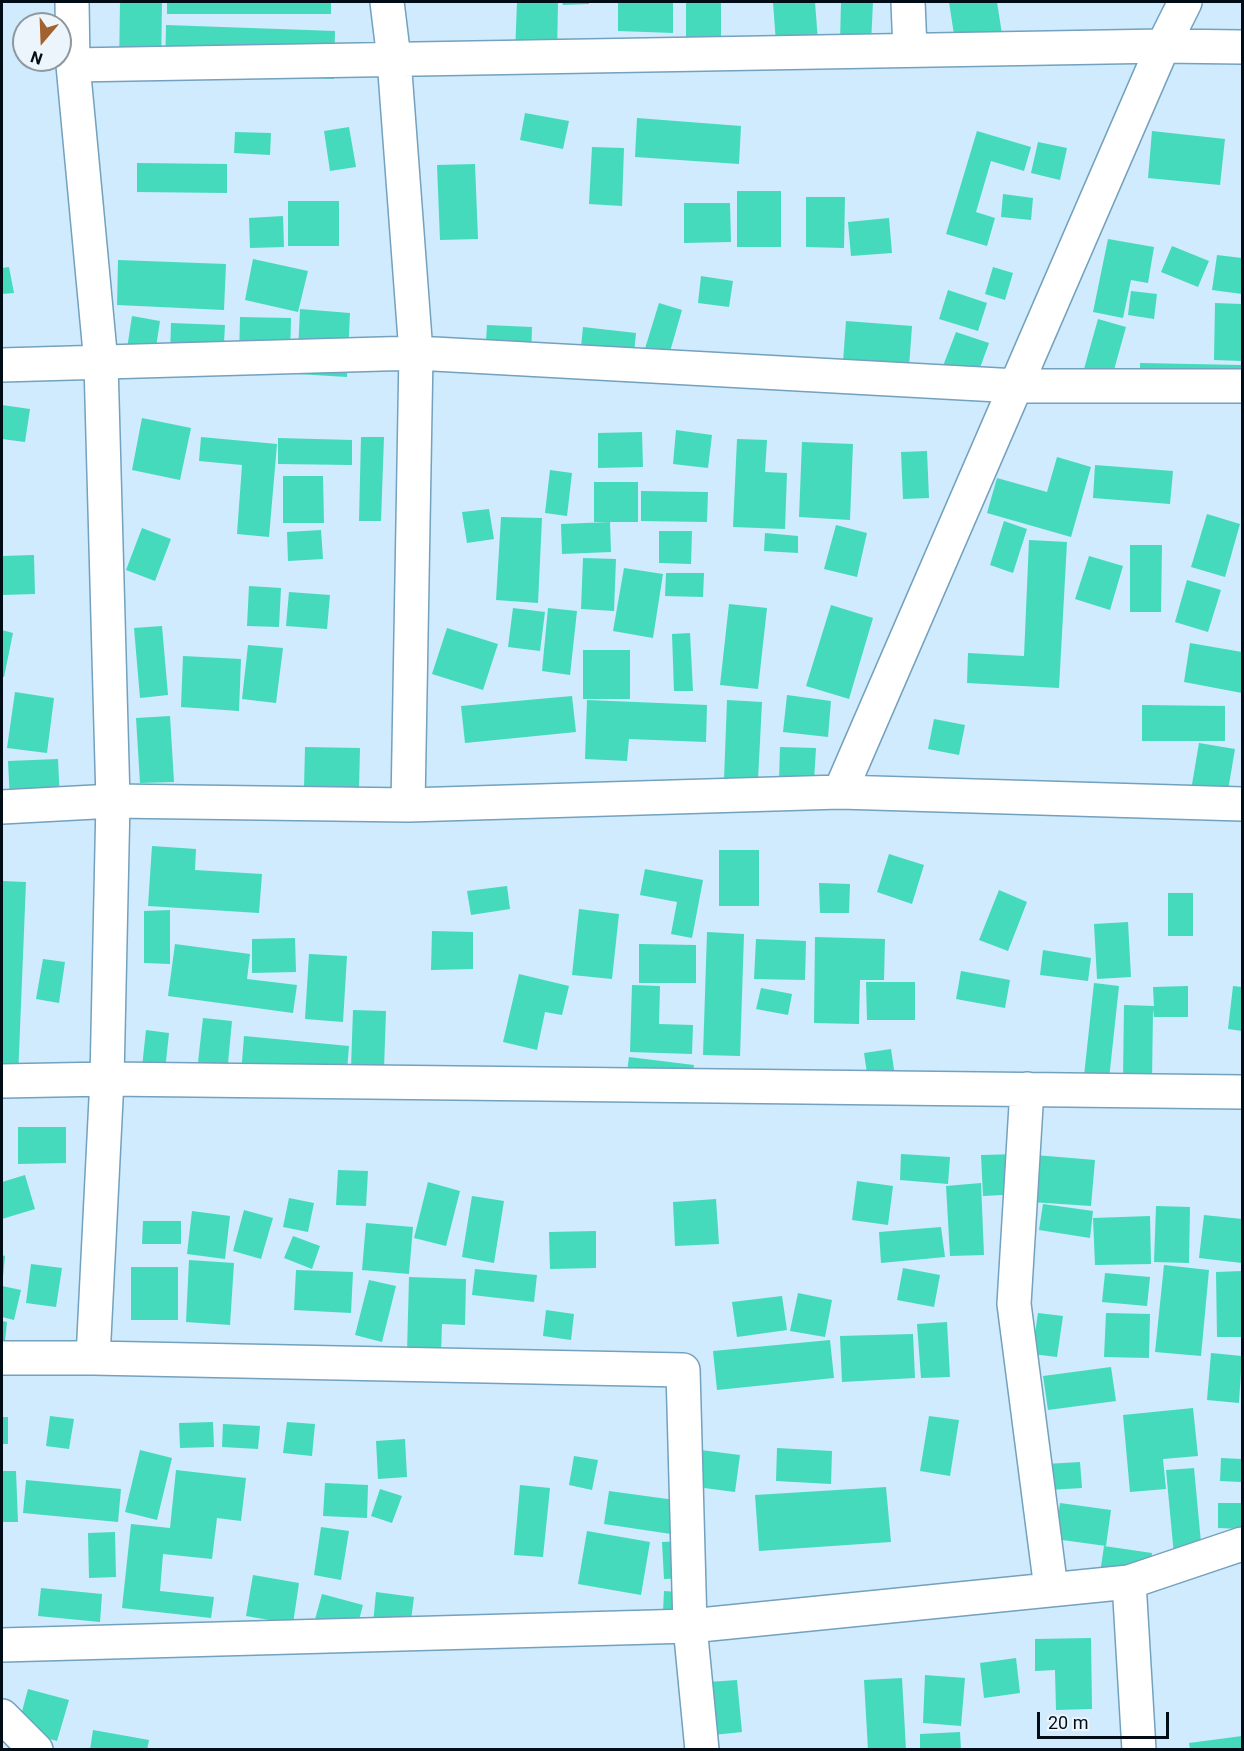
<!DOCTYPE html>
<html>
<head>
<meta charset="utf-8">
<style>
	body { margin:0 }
	#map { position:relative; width:1244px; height:1751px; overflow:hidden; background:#cfebfd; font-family:Roboto,sans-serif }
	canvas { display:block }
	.frame { position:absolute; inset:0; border:3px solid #000d17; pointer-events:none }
	.north { position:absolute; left:12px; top:12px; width:60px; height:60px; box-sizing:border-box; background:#ecf5fb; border:2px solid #8e98a0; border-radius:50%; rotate:199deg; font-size:16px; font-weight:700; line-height:24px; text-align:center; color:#000d17 }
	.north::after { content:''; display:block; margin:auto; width:21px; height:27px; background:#a2612d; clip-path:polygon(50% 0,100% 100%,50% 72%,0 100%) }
	.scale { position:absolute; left:1037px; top:1712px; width:132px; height:27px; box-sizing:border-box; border:3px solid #000d17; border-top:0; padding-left:8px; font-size:18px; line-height:21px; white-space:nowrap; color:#000d17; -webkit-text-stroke:4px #ecf5fb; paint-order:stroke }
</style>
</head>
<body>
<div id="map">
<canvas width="1244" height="1751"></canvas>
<div class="frame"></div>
<div class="north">N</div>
<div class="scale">20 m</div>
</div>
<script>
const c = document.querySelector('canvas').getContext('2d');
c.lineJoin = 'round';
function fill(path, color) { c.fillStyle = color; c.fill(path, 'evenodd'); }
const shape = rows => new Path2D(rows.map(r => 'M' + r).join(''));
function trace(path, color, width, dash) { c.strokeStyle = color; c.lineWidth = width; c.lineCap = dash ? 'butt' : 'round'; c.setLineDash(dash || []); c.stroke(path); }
fill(shape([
	[120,2,162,2,161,72,119,71],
	[167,2,331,2,331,14,167,14],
	[517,2,558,2,557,56,515,55],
	[562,2,589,2,589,4,563,5],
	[618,2,673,2,673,33,618,31],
	[686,2,721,2,721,48,686,48],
	[773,2,815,2,819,54,777,57],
	[841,2,873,2,871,44,840,43],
	[949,2,997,2,1004,47,957,54],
	[166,25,335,31,334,79,165,73],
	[525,113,569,121,563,149,520,140],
	[637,118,741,126,739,164,635,157],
	[349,127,356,167,330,171,324,131],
	[977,131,1031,147,1024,171,991,161,976,212,995,218,987,246,946,234],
	[1152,131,1225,139,1220,185,1148,178],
	[235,132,271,133,270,155,234,153],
	[1038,142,1067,148,1060,180,1031,173],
	[592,147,624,148,622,206,589,204],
	[137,163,227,164,227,193,137,192],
	[475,164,478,239,440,240,437,165],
	[737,191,781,191,781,247,737,247],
	[1003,194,1033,198,1031,220,1001,217],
	[806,197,845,197,844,248,806,247],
	[288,201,339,201,339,246,288,246],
	[684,203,730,203,731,242,684,243],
	[283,216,284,247,250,248,249,218],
	[889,218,892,253,851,256,848,222],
	[1108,239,1154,247,1148,283,1131,280,1123,318,1093,312],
	[1172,246,1209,261,1198,287,1161,272],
	[1217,255,1242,258,1242,294,1212,290],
	[253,259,308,271,298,312,245,300],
	[118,260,226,264,224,310,117,305],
	[9,267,14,293,2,294,2,268],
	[993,267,1013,273,1005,300,985,294],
	[701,276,733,281,729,307,698,303],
	[948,290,987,303,978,331,939,319],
	[1131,291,1157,294,1154,319,1128,315],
	[659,303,682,310,667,362,643,355],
	[1215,303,1242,304,1242,361,1214,360],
	[300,309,350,313,347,377,297,374],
	[132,316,160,321,154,360,126,355],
	[240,317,291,318,290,361,239,359],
	[1098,319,1126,327,1112,377,1084,369],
	[846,321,912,326,908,381,842,376],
	[171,323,225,325,223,360,170,357],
	[487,325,532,327,531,359,485,357],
	[583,327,636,333,633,364,580,357],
	[956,332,989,343,972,390,938,379],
	[1140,363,1242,365,1242,392,1140,390],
	[2,405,30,409,25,442,2,439],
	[142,418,191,428,180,480,132,470],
	[676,430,712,435,708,468,673,464],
	[642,432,643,467,598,468,598,433],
	[201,437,277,444,269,537,237,534,242,465,199,461],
	[361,437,384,437,381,521,359,521],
	[278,438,352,440,352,465,278,464],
	[737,439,767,440,765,472,787,473,785,529,733,527],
	[802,442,853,444,850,520,799,517],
	[927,451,929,498,903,499,901,452],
	[1057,457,1091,467,1071,537,987,513,997,478,1047,492],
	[1095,465,1173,471,1170,504,1093,498],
	[550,470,572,473,567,516,545,513],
	[283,476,323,476,324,523,283,523],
	[594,482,638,482,638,522,594,522],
	[641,491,708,492,707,522,641,521],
	[489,509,494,539,467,543,462,512],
	[1207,514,1240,524,1225,577,1191,567],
	[501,517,542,518,538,603,496,600],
	[1004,521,1027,529,1013,573,990,565],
	[610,522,611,552,562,554,561,524],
	[836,525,867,533,857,577,824,569],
	[142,528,171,539,155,581,126,570],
	[321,530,323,559,288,561,287,532],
	[659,531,692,531,691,564,659,563],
	[765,533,798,536,798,553,764,551],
	[1029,540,1067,542,1059,688,967,683,968,653,1024,656],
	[1130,545,1162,545,1161,612,1130,612],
	[34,555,35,594,2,595,2,556],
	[1089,556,1123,566,1110,610,1075,599],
	[583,558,616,559,614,611,581,609],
	[624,568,663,574,653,638,613,631],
	[666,573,704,573,703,597,665,596],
	[1187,580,1221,590,1208,632,1175,622],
	[249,586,281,588,279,627,247,626],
	[289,592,330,595,327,629,286,626],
	[729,604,767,608,758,689,720,685],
	[831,605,873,618,849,699,806,686],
	[513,608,545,612,540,651,508,647],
	[548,608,577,611,570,675,542,671],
	[162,626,168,695,140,698,134,628],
	[447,628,498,644,483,690,432,674],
	[2,630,13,633,4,677,2,677],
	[690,633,693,691,674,691,672,634],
	[1190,643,1242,652,1242,693,1184,682],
	[248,645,283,648,276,703,242,699],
	[583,650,630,650,630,699,583,699],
	[183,656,241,659,239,711,181,707],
	[15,692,54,698,47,753,7,748],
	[787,695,831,701,828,737,783,732],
	[572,696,576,732,465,743,461,706],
	[587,700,707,705,706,742,629,739,627,761,585,759],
	[727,700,762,702,758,780,724,779],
	[1142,705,1225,706,1225,741,1142,741],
	[170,716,174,782,140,783,136,718],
	[934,719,965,725,959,755,928,749],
	[1199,743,1235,749,1224,814,1188,808],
	[305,747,360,748,359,790,304,788],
	[780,747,816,748,814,781,779,780],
	[58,759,60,800,10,801,8,761],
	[152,846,196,849,195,870,262,874,259,913,148,906],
	[719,850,759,850,759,906,719,906],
	[889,854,924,865,912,904,877,892],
	[645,869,703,880,692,938,671,934,677,902,640,895],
	[2,881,26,882,18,1078,2,1077],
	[819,883,850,884,849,913,820,913],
	[507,886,510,909,471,915,467,891],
	[999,890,1027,902,1008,951,979,940],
	[1168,893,1193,893,1193,936,1168,936],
	[579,909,619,914,612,979,572,975],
	[170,910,170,964,144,963,144,911],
	[1128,922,1131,977,1097,979,1094,924],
	[432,931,473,932,473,969,431,970],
	[707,932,744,934,740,1056,703,1055],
	[815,937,885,939,884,980,860,980,859,1024,814,1023],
	[295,938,296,972,252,973,252,939],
	[756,939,806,941,805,980,754,979],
	[175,944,250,954,247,979,297,985,293,1013,168,996],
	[639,944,696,945,696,983,639,983],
	[1043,950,1091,958,1088,981,1040,975],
	[309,954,347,956,343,1022,305,1019],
	[43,959,65,962,59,1003,36,999],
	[961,971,1010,980,1005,1008,956,999],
	[519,974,569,986,562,1015,545,1012,537,1050,503,1042],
	[866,982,915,982,915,1020,867,1020],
	[1094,983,1119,986,1109,1079,1084,1076],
	[632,985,660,986,659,1024,693,1025,692,1054,630,1052],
	[1188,986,1188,1017,1154,1017,1153,1009,1152,1081,1123,1080,1124,1005,1154,1006,1153,987],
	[1233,986,1242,987,1242,1031,1228,1029],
	[761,988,792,994,788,1015,756,1009],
	[353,1010,386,1011,384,1069,351,1068],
	[203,1018,232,1021,227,1074,197,1071],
	[146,1030,169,1033,165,1071,142,1067],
	[244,1036,349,1046,346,1083,241,1074],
	[891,1049,896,1083,869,1087,864,1053],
	[629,1057,694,1065,690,1095,625,1087],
	[18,1127,66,1127,66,1163,18,1164],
	[901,1154,950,1157,948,1184,900,1180],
	[1020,1154,1022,1194,983,1196,981,1155],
	[1035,1155,1095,1160,1091,1206,1031,1202],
	[338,1170,368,1171,366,1206,336,1205],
	[25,1175,35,1209,2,1219,2,1182],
	[857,1181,893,1186,888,1225,852,1220],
	[428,1182,460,1191,446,1246,414,1238],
	[981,1183,984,1255,950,1256,946,1186],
	[472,1196,504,1201,494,1263,462,1257],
	[289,1198,314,1203,308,1232,283,1227],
	[716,1199,719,1244,675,1246,673,1202],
	[1043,1204,1093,1211,1090,1238,1039,1230],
	[1156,1206,1190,1207,1189,1263,1154,1262],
	[244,1210,273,1218,261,1259,233,1251],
	[192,1211,230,1216,225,1259,187,1254],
	[1204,1215,1242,1219,1242,1263,1199,1258],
	[1150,1216,1151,1264,1095,1265,1093,1218],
	[143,1221,181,1221,181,1244,142,1244],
	[366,1223,413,1227,409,1274,362,1270],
	[941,1227,945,1257,881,1263,879,1232],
	[596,1231,596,1268,550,1269,549,1232],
	[293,1236,320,1246,312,1269,284,1258],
	[2,1255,5,1256,3,1277,2,1277],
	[189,1260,234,1263,230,1325,186,1322],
	[31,1264,62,1268,56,1307,26,1303],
	[1164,1265,1209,1270,1201,1356,1155,1352],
	[131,1267,178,1267,178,1320,131,1320],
	[903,1268,940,1275,934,1307,897,1300],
	[475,1269,537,1275,534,1302,472,1295],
	[296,1270,353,1272,351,1313,294,1310],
	[1242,1271,1242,1337,1217,1337,1216,1272],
	[1105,1273,1150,1277,1147,1306,1102,1302],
	[409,1277,466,1279,465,1325,442,1324,441,1354,407,1353],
	[369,1280,396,1286,382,1342,355,1335],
	[2,1286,21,1290,14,1320,2,1317],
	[798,1293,832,1300,825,1337,790,1331],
	[782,1296,787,1330,737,1337,732,1302],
	[546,1310,574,1314,571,1340,543,1336],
	[1038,1313,1063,1316,1057,1357,1032,1354],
	[1106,1313,1150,1314,1149,1358,1104,1357],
	[2,1321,7,1322,3,1361,2,1361],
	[947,1322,950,1377,921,1378,917,1324],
	[913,1334,915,1378,842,1382,840,1336],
	[830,1340,834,1378,717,1390,713,1351],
	[1211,1353,1242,1356,1239,1403,1207,1400],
	[1111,1367,1116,1401,1048,1410,1043,1376],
	[1193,1408,1198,1456,1163,1459,1166,1489,1130,1492,1123,1415],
	[50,1416,74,1419,69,1449,46,1446],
	[929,1416,959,1420,950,1476,920,1471],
	[2,1417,8,1417,8,1444,2,1444],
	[213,1422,214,1447,180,1448,179,1423],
	[287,1422,315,1424,312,1456,283,1453],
	[223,1424,260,1426,258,1449,222,1447],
	[405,1439,407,1477,378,1479,376,1441],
	[777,1448,832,1451,831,1484,776,1481],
	[693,1449,740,1455,735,1492,689,1486],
	[140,1450,172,1458,157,1520,125,1512],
	[574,1456,598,1460,592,1490,569,1485],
	[1221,1458,1242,1459,1242,1482,1220,1481],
	[1080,1462,1082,1488,1048,1490,1046,1464],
	[1194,1468,1203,1564,1175,1566,1166,1470],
	[176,1470,246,1478,241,1521,217,1518,212,1559,163,1554,160,1591,214,1597,211,1618,122,1608,131,1524,170,1528],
	[2,1471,16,1471,18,1522,2,1522],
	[26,1480,121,1489,118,1522,23,1513],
	[325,1483,368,1485,367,1518,323,1516],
	[520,1485,550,1488,543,1557,514,1555],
	[886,1487,891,1542,759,1551,755,1495],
	[380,1489,402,1496,392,1523,371,1516],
	[609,1491,675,1500,671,1534,604,1524],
	[1060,1503,1111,1510,1106,1546,1055,1539],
	[1218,1503,1242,1503,1242,1529,1218,1528],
	[321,1527,349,1531,341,1580,314,1575],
	[587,1531,650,1542,641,1595,578,1584],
	[115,1532,116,1577,89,1578,88,1533],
	[687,1541,689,1578,664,1579,662,1542],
	[1104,1546,1152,1553,1147,1594,1098,1587],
	[253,1575,299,1583,293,1624,246,1616],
	[41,1588,102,1594,100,1622,38,1616],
	[664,1591,692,1593,662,1632],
	[376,1592,414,1597,410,1628,373,1624],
	[322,1594,363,1605,352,1646,311,1634],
	[1091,1638,1092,1709,1056,1710,1055,1670,1035,1671,1035,1639],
	[1016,1658,1020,1693,984,1698,980,1663],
	[925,1675,965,1678,961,1726,923,1723],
	[902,1678,906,1750,868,1750,864,1680],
	[737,1680,742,1732,713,1735,708,1682],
	[28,1689,69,1700,57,1741,17,1730],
	[93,1730,149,1740,147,1750,90,1750],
	[960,1732,961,1750,920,1750,920,1734],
	[1242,1736,1242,1750,1190,1750,1189,1743]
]), '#45dabc');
const street = shape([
	[72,2,73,65,101,363,113,801,107,1079,93,1358],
	[387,2,394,59,416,353,408,805],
	[908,2,910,50],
	[73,65,1163,46,1242,47],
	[2,365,416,353,1017,386,1242,386],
	[840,792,1163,46,1185,2],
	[2,807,113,801,408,805,840,792,1242,804],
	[2,1081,107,1079,1242,1092],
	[1027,1089,1014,1304,1051,1589],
	[2,1358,93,1358,683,1370,690,1626,702,1750],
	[2,1645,690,1626,1129,1582],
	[2,1716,36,1750],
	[1139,1750,1129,1582,1242,1544]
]);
trace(street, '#73a1be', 36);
trace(street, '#fff', 33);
</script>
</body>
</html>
